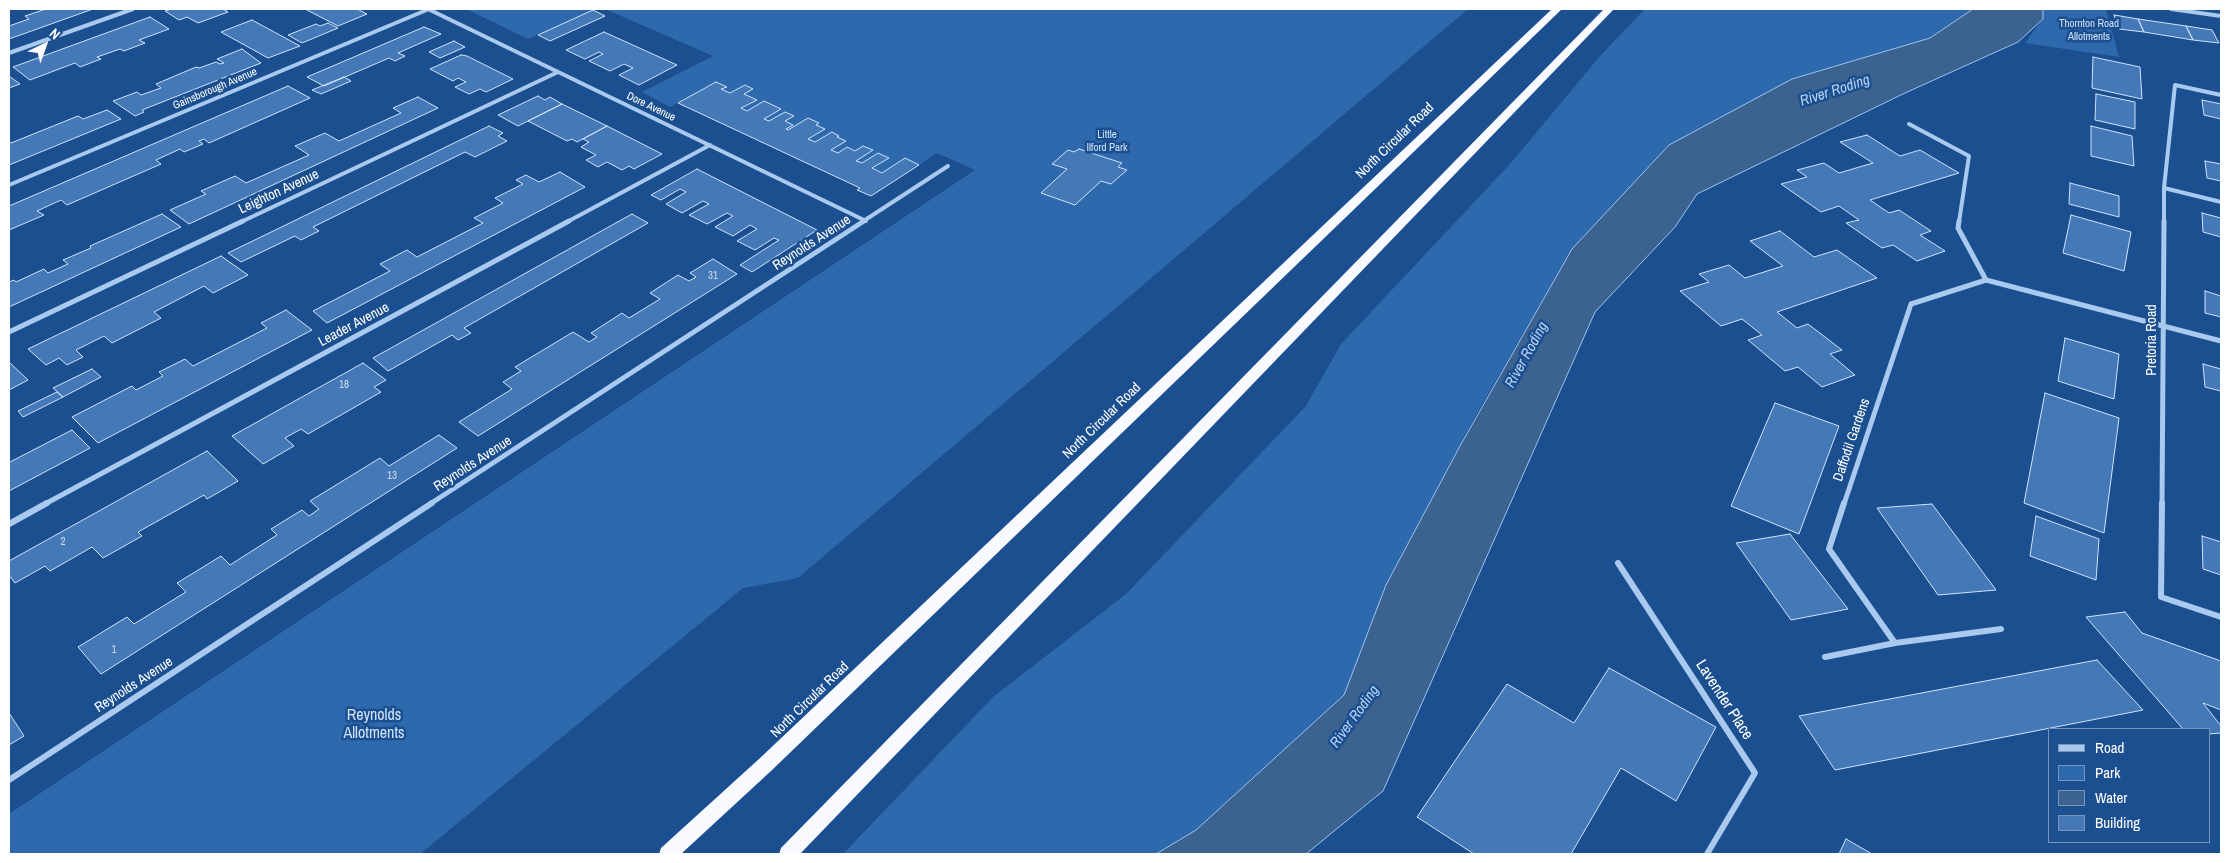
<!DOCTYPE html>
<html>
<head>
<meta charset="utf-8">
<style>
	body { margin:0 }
	#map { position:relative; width:2230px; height:863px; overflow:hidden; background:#1b4f8f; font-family:"Archivo Narrow",sans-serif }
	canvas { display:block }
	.frame { position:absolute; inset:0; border:10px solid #fff; pointer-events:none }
	.legend { position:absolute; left:2048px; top:728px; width:162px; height:115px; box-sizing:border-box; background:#1b4f8f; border:1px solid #7695bc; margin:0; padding:6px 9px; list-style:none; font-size:15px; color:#fff }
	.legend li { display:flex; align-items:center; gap:10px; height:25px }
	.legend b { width:25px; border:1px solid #7695bc }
	.north { position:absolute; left:20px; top:20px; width:50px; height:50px; -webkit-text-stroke:4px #1b4f8f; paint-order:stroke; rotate:42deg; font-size:14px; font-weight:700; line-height:20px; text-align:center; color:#fff }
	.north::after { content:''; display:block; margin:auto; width:18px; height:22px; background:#fff; clip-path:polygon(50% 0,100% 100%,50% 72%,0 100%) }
</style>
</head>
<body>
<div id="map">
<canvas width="2230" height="863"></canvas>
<div class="frame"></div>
<ul class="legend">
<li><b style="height:6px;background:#a9c9ee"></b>Road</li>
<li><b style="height:14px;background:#2e69ad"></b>Park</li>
<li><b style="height:14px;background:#3c6290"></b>Water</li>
<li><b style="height:14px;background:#4478b7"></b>Building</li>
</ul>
<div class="north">N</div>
</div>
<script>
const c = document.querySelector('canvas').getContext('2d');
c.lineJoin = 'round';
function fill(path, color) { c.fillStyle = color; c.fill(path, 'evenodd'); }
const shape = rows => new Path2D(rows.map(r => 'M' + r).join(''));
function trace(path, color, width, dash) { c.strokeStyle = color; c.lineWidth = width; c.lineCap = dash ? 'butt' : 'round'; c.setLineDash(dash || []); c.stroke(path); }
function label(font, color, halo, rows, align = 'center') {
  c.font = font + ' "Archivo Narrow",sans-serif'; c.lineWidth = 5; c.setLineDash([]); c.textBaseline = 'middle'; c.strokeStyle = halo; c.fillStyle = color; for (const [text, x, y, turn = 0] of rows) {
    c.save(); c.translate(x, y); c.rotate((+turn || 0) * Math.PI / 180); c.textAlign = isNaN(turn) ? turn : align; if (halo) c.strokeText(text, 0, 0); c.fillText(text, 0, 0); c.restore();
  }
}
fill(shape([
	[466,9,597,9,528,39],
	[605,9,1468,9,798,578,743,588,420,854,9,854,9,814,975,170,937,153,919,165,905,158,882,173,872,168,888,157,878,153,862,163,856,161,872,150,863,146,855,151,847,147,838,153,831,150,845,141,832,132,815,142,808,139,824,129,816,125,818,123,809,118,788,130,786,129,793,125,785,121,794,116,785,112,769,121,764,119,780,109,764,102,747,111,741,108,756,100,744,94,753,89,745,85,730,93,721,89,726,86,716,82,670,107,642,92,713,56],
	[1645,9,1973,9,1930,38,1792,79,1572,249,1476,415,1386,585,1344,695,1196,830,1156,854,843,854,993,697,1126,594,1306,406,1341,344,1510,164,1600,56],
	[2043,9,2106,9,2119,57,2025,43,2043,19]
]), '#2e69ad');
const water = shape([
	[1973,9,2043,9,2043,19,2018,42,1905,93,1697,194,1675,227,1595,312,1383,791,1306,854,1156,854,1196,830,1344,695,1386,585,1460,446,1572,249,1669,145,1792,79,1930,38,1973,9]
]);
fill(water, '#3c6290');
trace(water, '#9cc4f0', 1);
const building = shape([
	[46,9,93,9,9,39,9,26,29,19,25,16,46,9],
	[172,9,223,9,228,12,198,23,187,17,179,20,165,11,172,9],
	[305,9,357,9,367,14,338,26,305,9],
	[593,10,605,16,550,41,538,35,593,10],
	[2114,15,2138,19,2144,32,2119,29,2114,15],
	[150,17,169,29,139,40,145,43,124,51,120,49,97,57,101,59,80,67,75,63,30,80,13,67,150,17],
	[2138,19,2186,26,2193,40,2144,32,2138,19],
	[252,20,300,46,268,58,221,32,252,20],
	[328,23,338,28,302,43,288,35,316,24,320,26,328,23],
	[2186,26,2212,30,2219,43,2193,40,2186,26],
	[424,27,441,34,398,53,405,56,395,61,389,58,324,86,307,77,424,27],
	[604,32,677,65,639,85,619,75,633,68,624,64,610,71,589,61,603,54,599,52,585,59,566,50,604,32],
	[454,41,465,47,440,58,429,52,454,41],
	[242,49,261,63,142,110,144,112,135,116,113,101,137,92,141,95,161,88,156,84,196,67,199,68,216,62,220,64,224,63,217,59,242,49],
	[461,55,467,56,513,79,486,92,480,89,469,94,455,87,466,82,458,78,453,81,430,69,461,55],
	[2093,57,2140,67,2142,99,2092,88,2093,57],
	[9,76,20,84,9,88,9,76],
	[344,77,351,81,321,94,312,90,344,77],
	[716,82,727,87,721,89,730,93,745,85,753,89,744,94,757,100,741,108,747,111,764,101,781,109,764,119,769,121,785,112,794,116,785,121,793,125,786,129,788,130,808,118,819,123,816,125,825,129,808,139,815,142,832,132,839,136,837,137,846,141,831,150,838,153,847,147,855,151,863,146,873,150,856,161,862,163,878,153,889,158,872,168,882,173,905,158,919,165,871,196,857,190,860,188,678,103,716,82],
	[288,86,310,98,209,143,204,139,199,141,203,144,184,152,180,149,156,160,161,164,67,205,61,200,37,211,44,215,9,230,9,206,288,86],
	[2096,94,2135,102,2135,129,2095,120,2096,94],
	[538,96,545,100,550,97,562,104,518,126,498,115,538,96],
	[418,97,438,108,189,224,170,210,206,194,201,191,235,176,246,183,309,155,295,146,325,133,339,141,401,113,393,108,418,97],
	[2202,100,2221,104,2221,119,2204,115,2202,100],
	[562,104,607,126,577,142,572,139,567,141,528,121,562,104],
	[107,110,121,119,9,165,9,141,11,143,78,116,83,119,107,110],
	[489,126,503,133,498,136,507,141,475,157,465,152,313,227,319,231,301,240,295,236,241,262,228,253,489,126],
	[607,126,662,154,634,169,629,166,622,170,607,162,598,167,586,160,596,155,581,147,589,142,583,139,607,126],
	[2091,126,2132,136,2134,166,2091,156,2091,126],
	[1867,135,1900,156,1920,150,1959,173,1870,200,1889,213,1899,210,1931,231,1920,235,1945,251,1917,261,1893,245,1882,248,1846,223,1859,220,1839,206,1821,212,1781,184,1807,177,1797,170,1824,163,1839,173,1873,163,1840,142,1867,135],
	[1079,149,1122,163,1118,167,1127,170,1111,184,1101,181,1075,205,1041,193,1067,169,1052,164,1068,150,1074,152,1079,149],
	[2205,161,2221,164,2221,181,2207,178,2205,161],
	[697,169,817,230,752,272,740,265,779,240,774,238,755,250,737,241,757,229,750,225,733,236,715,227,733,216,727,213,707,224,689,215,709,204,703,201,682,213,666,204,686,192,680,189,661,200,651,195,697,169],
	[560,172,585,187,327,323,313,311,390,271,380,264,407,250,417,257,483,223,474,218,503,203,495,198,523,184,516,180,526,175,539,182,560,172],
	[2070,183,2119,196,2119,217,2069,204,2070,183],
	[2202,213,2221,218,2221,237,2203,232,2202,213],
	[162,214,181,227,9,307,9,282,14,280,16,282,44,269,48,273,68,264,63,260,91,248,90,246,162,214],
	[632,214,648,223,464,328,471,333,458,340,452,335,388,371,373,358,632,214],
	[2071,215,2131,232,2124,271,2063,253,2071,215],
	[1780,231,1814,257,1837,250,1877,278,1777,312,1797,328,1808,324,1842,350,1830,354,1855,375,1822,387,1798,367,1785,371,1748,340,1762,335,1742,319,1721,326,1680,291,1709,282,1699,274,1729,265,1745,278,1783,266,1750,241,1780,231],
	[221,256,248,275,213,293,204,286,154,312,161,318,112,343,104,336,76,350,83,357,67,365,59,358,46,365,28,349,221,256],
	[713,259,737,274,478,436,459,422,512,389,503,382,521,371,515,367,573,332,589,342,597,337,591,333,622,313,629,318,660,299,650,293,678,275,689,281,696,277,690,273,713,259],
	[2205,291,2221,296,2221,317,2205,313,2205,291],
	[286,310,312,330,98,443,72,417,132,386,136,390,163,376,159,372,185,359,193,366,267,328,261,323,286,310],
	[2065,338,2119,354,2114,399,2058,381,2065,338],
	[9,362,28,380,9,390,9,362],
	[363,363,386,380,374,387,381,392,308,434,301,429,285,438,294,446,263,464,232,436,363,363],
	[2203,364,2221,369,2221,391,2205,387,2203,364],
	[92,369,101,377,63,397,53,388,92,369],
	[57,392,63,397,23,417,18,411,57,392],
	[2045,393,2119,418,2104,533,2024,503,2045,393],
	[1775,403,1839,426,1799,534,1731,506,1775,403],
	[72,430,90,448,9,491,9,460,10,462,72,430],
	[439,435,457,448,101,674,78,647,127,617,134,624,186,592,177,583,221,556,230,565,277,535,271,529,302,510,309,516,319,509,310,501,380,458,389,466,439,435],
	[207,451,238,481,207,499,204,495,138,532,142,536,103,558,92,547,50,571,45,566,15,583,9,575,9,561,207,451],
	[1932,504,1996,590,1938,595,1877,508,1932,504],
	[2036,516,2099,539,2096,580,2030,556,2036,516],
	[1790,534,1848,609,1791,620,1736,543,1790,534],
	[2202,536,2221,542,2221,575,2203,569,2202,536],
	[2125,612,2142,633,2221,661,2221,710,2203,703,2221,726,2221,733,2209,734,2209,729,2183,729,2086,617,2125,612],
	[2097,660,2143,710,1835,770,1799,716,2097,660],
	[1609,668,1716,727,1676,801,1621,768,1571,854,1474,854,1417,817,1507,684,1574,723,1609,668],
	[9,713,24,736,9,745,9,713],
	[1846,839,1872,854,1839,854,1846,839]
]);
fill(building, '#4478b7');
trace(building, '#cfe3fa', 1);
trace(shape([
	[428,9,866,221],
	[2171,9,2221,16],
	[9,53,133,9],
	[1909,124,1969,156,1959,222],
	[9,185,429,9],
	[2164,188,2221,202],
	[241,222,558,72],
	[567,222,710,145],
	[862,222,948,166],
	[2164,222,2164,188,2175,85,2221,95]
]), '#a9c9ee', 4);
trace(shape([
	[1959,221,1958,228,1986,280],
	[9,332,243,221],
	[45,504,569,221],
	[430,504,864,221],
	[1844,504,1911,304,1986,280,2221,341],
	[2162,504,2164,221]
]), '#a9c9ee', 5);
trace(shape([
	[1844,503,1829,549,1895,643],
	[2162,503,2161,597,2221,617],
	[9,524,47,503],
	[1618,563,1755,773,1707,854],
	[1825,657,1895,643,2001,629],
	[9,780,432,503]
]), '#a9c9ee', 6);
fill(shape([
	[1552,9,1562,9,771,771,681,854,659,854,661,848,759,759,1552,9],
	[1604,9,1614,9,800,854,779,854,781,848,1604,9]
]), '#f8faff');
label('11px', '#cfe3fa', '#1b4f8f', [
	["Thornton Road",2089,24],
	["Allotments",2089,37],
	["Little",1107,135],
	["Ilford Park",1107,148]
]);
label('11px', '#fff', '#1b4f8f', [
	["Gainsborough Avenue",215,89,-23],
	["Dore Avenue",651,107,26]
]);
label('11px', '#d0dded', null, [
	["31",713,276],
	["18",344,385],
	["13",392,476],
	["2",63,542],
	["1",114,650]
]);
label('14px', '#fff', '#1b4f8f', [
	["North Circular Road",1395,141,-44],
	["Leighton Avenue",279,192,-25],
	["Reynolds Avenue",812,243,-33],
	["Leader Avenue",354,325,-28],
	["Pretoria Road",2152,340,-90],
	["North Circular Road",1102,421,-44],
	["Daffodil Gardens",1852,440,-71],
	["Reynolds Avenue",473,464,-33],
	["Reynolds Avenue",134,685,-33],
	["North Circular Road",810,700,-44]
]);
label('italic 15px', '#b5d3f5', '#1b4f8f', [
	["River Roding",1835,91,-18],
	["River Roding",1527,355,-61],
	["River Roding",1355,717,-54]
]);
label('16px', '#fff', '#1b4f8f', [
	["Lavender Place",1724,700,57]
]);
label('16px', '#cfe3fa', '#1b4f8f', [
	["Reynolds",374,716],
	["Allotments",374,734]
]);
</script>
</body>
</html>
